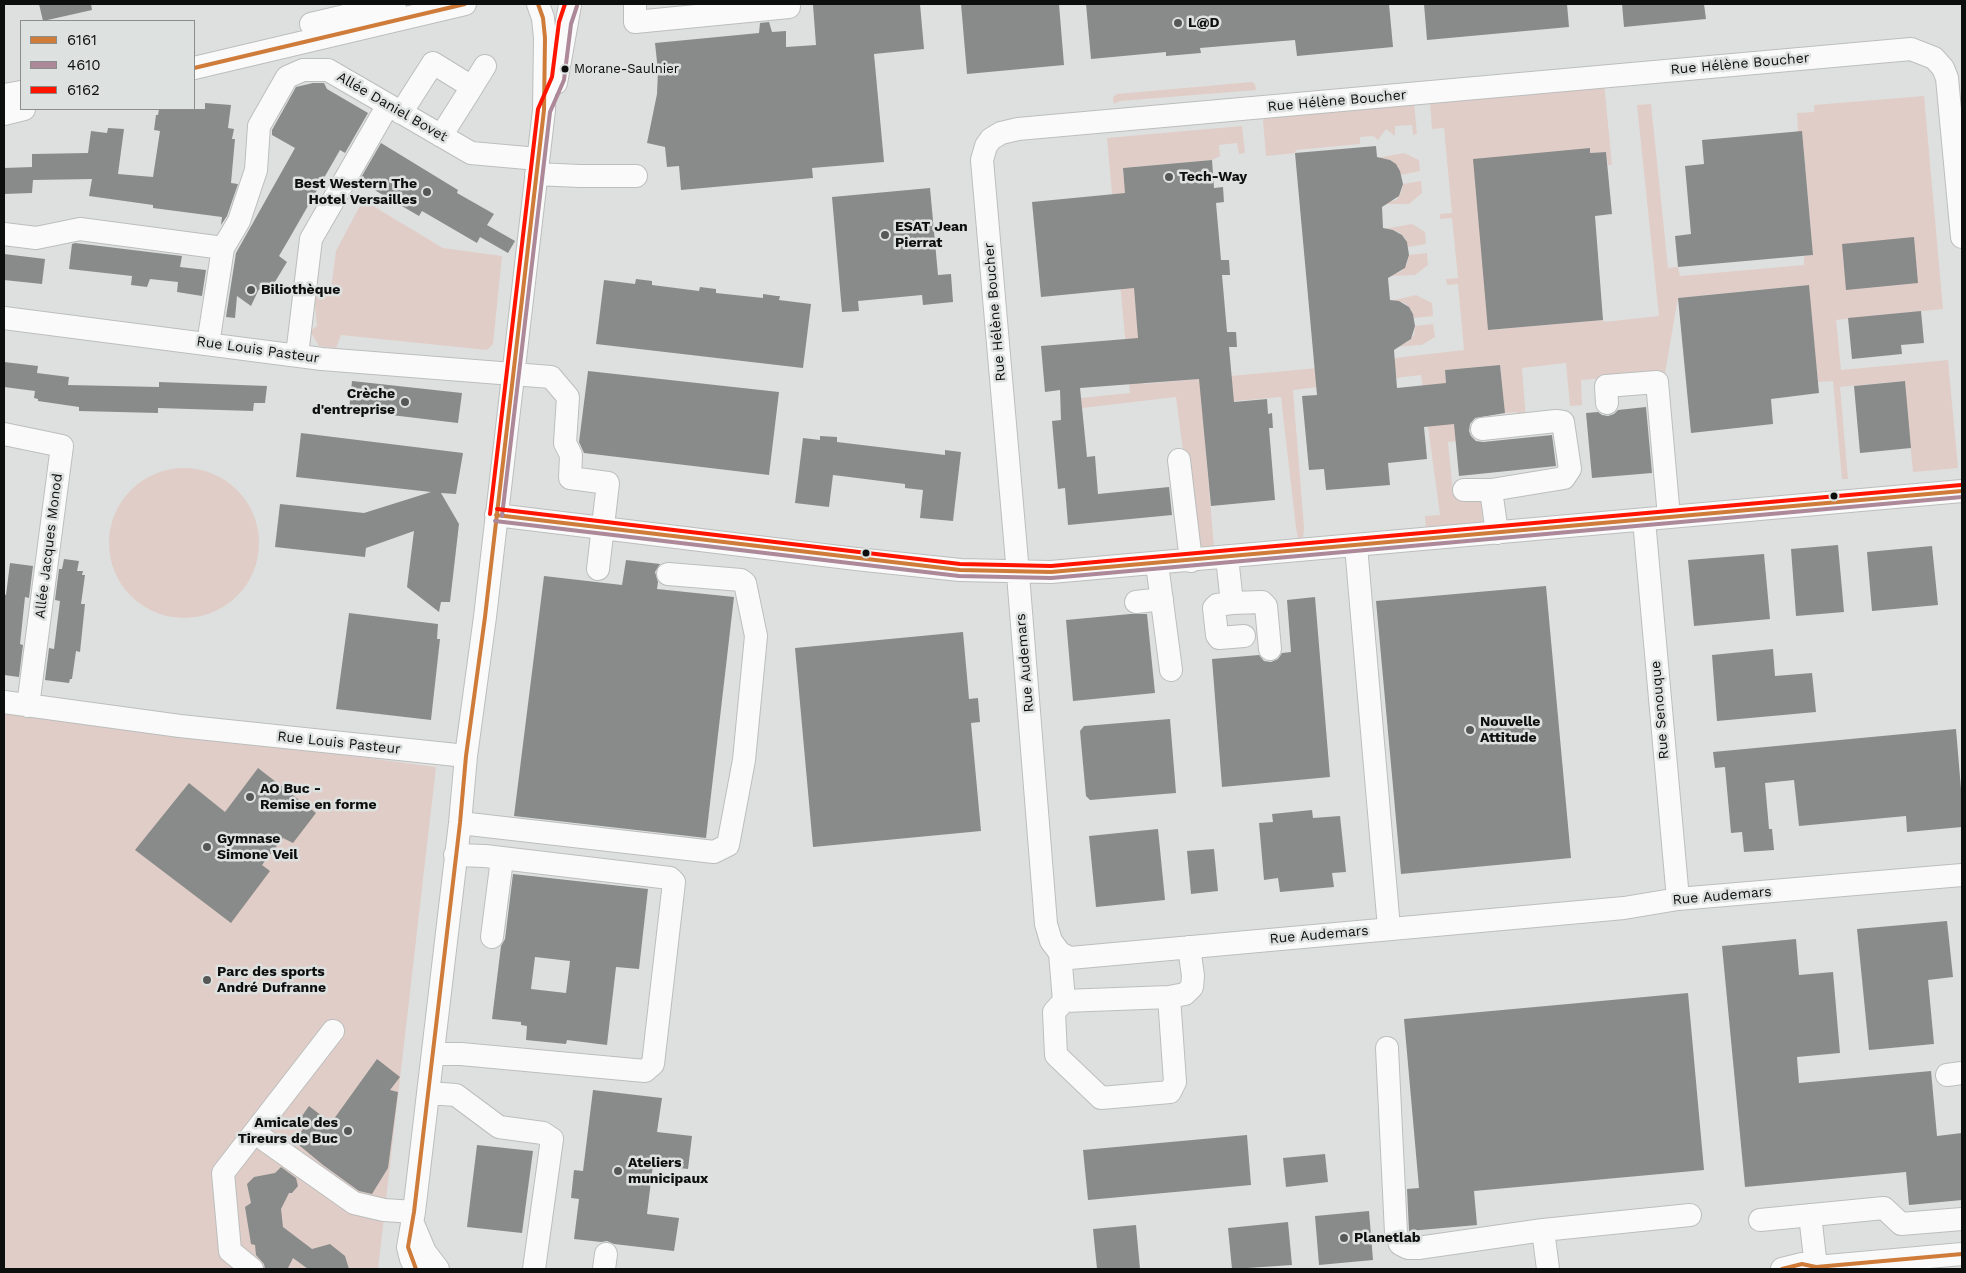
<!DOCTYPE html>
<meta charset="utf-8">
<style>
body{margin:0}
#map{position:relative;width:1966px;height:1273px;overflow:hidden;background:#dee0df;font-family:"Work Sans",sans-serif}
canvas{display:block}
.frame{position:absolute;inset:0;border:5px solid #0d0e0e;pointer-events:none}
.legend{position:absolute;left:20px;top:20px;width:175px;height:90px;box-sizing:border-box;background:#dde1e0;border:1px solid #8a8d8c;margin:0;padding:6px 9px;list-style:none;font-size:15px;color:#0d0e0e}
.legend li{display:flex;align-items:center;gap:10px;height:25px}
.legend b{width:25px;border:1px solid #8a8d8c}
</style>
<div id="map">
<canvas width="1966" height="1273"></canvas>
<div class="frame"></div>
<ul class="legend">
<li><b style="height:6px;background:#cf7c3b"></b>6161</li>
<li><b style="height:6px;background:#ac8899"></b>4610</li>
<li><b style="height:6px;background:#ff1400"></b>6162</li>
</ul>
</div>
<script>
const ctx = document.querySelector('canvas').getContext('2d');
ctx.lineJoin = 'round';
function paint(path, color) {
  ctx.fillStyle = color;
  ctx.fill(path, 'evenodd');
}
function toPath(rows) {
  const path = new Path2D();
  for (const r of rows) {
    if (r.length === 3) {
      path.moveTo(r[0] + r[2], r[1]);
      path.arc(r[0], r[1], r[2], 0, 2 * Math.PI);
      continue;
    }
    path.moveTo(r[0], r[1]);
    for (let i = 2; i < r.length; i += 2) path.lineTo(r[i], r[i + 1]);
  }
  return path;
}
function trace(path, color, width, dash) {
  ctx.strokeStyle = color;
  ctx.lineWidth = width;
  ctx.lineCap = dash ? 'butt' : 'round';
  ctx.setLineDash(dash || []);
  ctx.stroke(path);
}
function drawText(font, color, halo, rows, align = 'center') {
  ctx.font = font + ' "Work Sans",sans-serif';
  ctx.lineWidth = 5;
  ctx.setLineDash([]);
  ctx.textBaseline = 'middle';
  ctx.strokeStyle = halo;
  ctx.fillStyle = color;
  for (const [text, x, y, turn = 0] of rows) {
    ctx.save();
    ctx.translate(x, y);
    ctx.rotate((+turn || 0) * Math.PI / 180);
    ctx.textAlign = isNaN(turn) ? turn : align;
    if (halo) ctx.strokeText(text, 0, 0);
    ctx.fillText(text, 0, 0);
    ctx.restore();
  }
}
paint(toPath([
 [1252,82,1255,84,1256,90,1120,101,1114,104,1113,100,1113,97,1117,94],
 [1604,83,1612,165,1608,165,1606,152,1590,153,1590,149,1488,330,1603,320,1604,322,1659,316,1637,105,1651,104,1668,268,1678,267,1680,276,1804,265,1804,256,1813,255,1802,132,1798,132,1797,113,1814,112,1814,105,1924,96,1943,309,1836,320,1841,370,1948,360,1958,468,1913,472,1904,381,1840,387,1848,479,1842,479,1833,381,1818,382,1808,285,1678,298,1665,373,1581,380,1582,405,1570,406,1566,363,1522,368,1526,420,1517,418,1517,412,1505,413,1500,365,1445,370,1450,424,1467,423,1469,440,1448,442,1453,494,1480,492,1483,525,1426,530,1425,516,1440,515,1421,375,1293,390,1304,528,1303,538,1298,538,1296,528,1281,397,1202,404,1214,548,1196,550,1176,397,1082,408,1081,398,1130,393,1107,138,1242,126,1245,153,1239,154,1237,143,1219,145,1220,156,1212,160,1123,168,1143,384,1395,361,1395,358,1464,350,1458,284,1447,285,1446,279,1458,278,1452,218,1440,219,1440,214,1452,213,1444,128,1432,129,1430,101],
 [1414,103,1417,134,1413,135,1412,125,1395,126,1395,136,1386,129,1378,140,1373,136,1360,137,1360,144,1296,150,1295,153,1266,156,1263,121,1266,116],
 [1404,153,1419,160,1420,171,1401,175,1398,167,1393,162,1386,159,1377,158],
 [1421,181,1422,193,1409,204,1381,204,1396,200,1401,193,1403,184],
 [363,200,443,248,502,256,493,344,487,350,341,335,336,348,319,346,310,331,317,326,314,294,330,296,336,251],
 [1412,224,1425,232,1426,244,1408,247,1405,238,1400,233,1393,230,1384,229],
 [1427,253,1428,265,1415,275,1388,276,1402,271,1407,264,1409,255],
 [1416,295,1432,303,1433,316,1414,318,1411,310,1406,304,1399,301,1390,301],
 [1433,324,1435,337,1422,345,1394,347,1408,342,1414,335,1415,326],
 [184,543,75],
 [4,710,436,767,378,1269,4,1269]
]), '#e0cdc7');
paint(toPath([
 [39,4,91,4,92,10,43,21],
 [827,4,920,4,924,49,874,54,884,162,812,168,813,178,681,190,679,166,667,167,665,147,647,143,657,94,658,71,655,43,759,33,760,23,769,22,772,32,786,31,786,47,816,45,813,5],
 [961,4,1059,4,1064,65,967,74],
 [1086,4,1389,4,1393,47,1297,56,1295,40,1200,48,1201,53,1166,56,1166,52,1091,59],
 [1424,4,1567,4,1569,27,1427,40],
 [1622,4,1704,4,1706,19,1624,27],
 [313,83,324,83,327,89,368,113,345,153,340,150,289,239,279,256,287,262,267,295,259,289,251,306,237,296,235,318,226,317,236,253,295,148,272,135,272,130,296,87],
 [205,103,231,105,228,128,234,129,232,139,235,139,231,183,238,184,227,216,221,225,222,217,153,208,153,205,89,196,92,179,33,180,32,193,4,194,4,168,32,167,32,154,88,153,91,131,107,133,108,128,124,129,118,174,153,177,160,131,154,130,156,115,158,115,159,109,205,109],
 [1802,131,1813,255,1678,267,1675,236,1691,234,1685,166,1704,164,1702,140],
 [381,143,458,190,457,193,494,214,487,225,515,241,508,253,480,237,477,243,422,211,419,216,359,181],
 [1376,146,1377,157,1390,160,1396,164,1400,171,1403,184,1399,196,1382,207,1383,228,1393,230,1402,235,1407,242,1409,255,1405,268,1388,278,1390,300,1399,301,1409,307,1413,314,1415,326,1411,339,1394,350,1397,388,1446,383,1445,370,1500,365,1505,413,1475,418,1470,424,1469,431,1471,436,1476,441,1483,442,1552,435,1556,466,1459,476,1454,424,1424,427,1427,459,1388,463,1390,485,1326,490,1324,469,1309,470,1302,396,1317,395,1295,153],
 [1590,148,1590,153,1606,152,1612,214,1595,216,1603,320,1488,330,1473,159],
 [1212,160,1214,188,1223,187,1224,202,1216,203,1221,260,1229,260,1230,275,1222,275,1227,332,1236,332,1237,347,1229,347,1234,402,1267,399,1268,414,1272,413,1273,428,1269,428,1275,500,1211,506,1199,379,1080,388,1087,457,1095,456,1098,494,1169,487,1172,515,1068,525,1065,488,1058,489,1052,421,1061,420,1060,390,1045,392,1041,346,1138,338,1134,288,1041,297,1032,202,1125,193,1123,168],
 [930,188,938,275,951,274,953,302,923,305,922,295,858,301,859,311,842,312,832,197],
 [1914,237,1918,283,1846,290,1842,244],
 [75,243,182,256,180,267,206,270,202,296,177,292,178,282,150,279,147,287,131,285,132,276,69,269,72,244],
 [4,254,45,259,42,284,4,280],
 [636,279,652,281,652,285,699,291,700,287,716,289,716,293,763,298,763,294,777,296,780,296,779,300,811,304,803,368,596,344,604,280,635,284],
 [1809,285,1819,393,1771,399,1773,424,1691,433,1678,298],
 [1921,311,1924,343,1901,345,1902,354,1852,359,1848,318],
 [4,362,38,366,37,373,69,377,68,385,159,387,159,382,267,386,265,403,254,403,253,411,158,408,158,413,79,411,79,407,38,401,38,399,34,398,35,391,4,387],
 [588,371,779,392,769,475,584,453,579,442],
 [352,381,462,393,458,423,349,410],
 [1905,381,1911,448,1860,453,1854,386],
 [1646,407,1652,473,1592,478,1586,413,1598,412,1602,415,1608,416,1614,414,1618,410],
 [301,433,463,453,456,494,441,493,459,524,450,602,441,602,439,612,407,587,414,531,366,548,365,557,275,547,280,504,364,513,431,492,296,477],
 [820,436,837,437,837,442,945,455,945,450,961,452,953,521,920,518,923,490,905,488,905,484,833,475,829,507,795,503,803,438,820,440],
 [1838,545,1844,612,1796,616,1791,549],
 [1932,546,1938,605,1872,611,1867,552],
 [1764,554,1770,619,1694,626,1688,560],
 [64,559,79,561,77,571,83,571,82,575,85,575,81,604,85,604,80,652,76,651,72,679,70,679,69,683,45,680,49,648,54,649,60,601,55,600,59,569,62,569],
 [626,560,660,564,655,572,658,582,657,589,734,597,706,838,514,816,544,576,622,585],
 [10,563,33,566,29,598,25,597,20,644,23,645,19,677,4,675,4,594,6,595],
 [1546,586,1571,858,1401,874,1376,601],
 [1315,597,1330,777,1222,787,1212,659,1259,655,1264,661,1271,662,1278,659,1282,653,1291,652,1287,600],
 [349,613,438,624,437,639,440,639,431,720,336,709],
 [1130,614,1147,614,1155,693,1073,701,1066,620],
 [963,632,969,699,978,698,980,722,971,723,981,831,813,847,795,648],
 [1773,649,1775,676,1812,673,1816,712,1717,721,1712,655],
 [1170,719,1176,793,1090,800,1086,796,1082,753,1080,731,1084,726],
 [1956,729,1962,801,1962,827,1907,832,1906,816,1799,826,1794,780,1765,783,1769,829,1772,829,1774,850,1744,852,1742,832,1731,833,1725,767,1715,768,1713,752],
 [258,768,316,813,293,843,283,838,262,865,270,871,231,923,135,850,189,783,225,812],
 [1312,810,1313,818,1340,816,1346,872,1332,873,1334,887,1280,892,1278,878,1264,880,1259,823,1273,822,1272,814],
 [1158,829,1165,900,1096,907,1089,836],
 [1214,849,1218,891,1191,894,1187,851],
 [513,874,648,889,639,969,616,967,607,1045,567,1040,566,1044,526,1040,527,1026,521,1025,521,1022,492,1019,501,946,505,939],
 [535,957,570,961,566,993,531,989],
 [1947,921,1953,977,1928,980,1934,1044,1869,1050,1857,929],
 [1796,939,1799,975,1833,972,1840,1053,1797,1057,1799,1083,1931,1071,1937,1136,1962,1133,1962,1200,1909,1205,1906,1172,1745,1187,1722,946],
 [1688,993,1704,1170,1474,1191,1477,1225,1409,1231,1407,1189,1419,1188,1404,1019],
 [377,1059,400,1077,390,1090,398,1092,388,1168,372,1194,359,1191,323,1165,294,1141,303,1129,297,1123,309,1106,331,1123],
 [593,1090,662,1098,657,1132,692,1136,688,1169,653,1165,647,1214,679,1218,674,1251,614,1244,607,1241,601,1242,574,1239,579,1199,571,1198,574,1170,583,1171],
 [1247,1135,1251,1185,1088,1200,1083,1150],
 [477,1145,533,1151,522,1233,467,1227],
 [1325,1154,1328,1182,1286,1187,1283,1158],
 [281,1167,296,1178,298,1186,292,1193,289,1193,281,1209,283,1227,312,1249,330,1244,345,1256,349,1269,308,1269,293,1258,288,1268,265,1269,264,1264,256,1255,255,1245,251,1244,245,1207,251,1203,247,1184,254,1177,275,1173],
 [1369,1211,1373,1260,1319,1265,1315,1216],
 [1288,1222,1292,1265,1232,1269,1228,1228],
 [1136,1225,1140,1269,1097,1269,1093,1229]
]), '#898b8a');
const minor = toPath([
 [635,4,635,22,789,7],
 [311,24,395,4],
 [194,68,465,4],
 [556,83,570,5],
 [472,87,485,66],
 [4,95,21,92],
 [401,113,433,63,472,87,441,136],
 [4,114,24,109],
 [536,174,580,176,636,176],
 [4,234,36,238,80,229,223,248],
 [1962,237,1947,78,1943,68,1934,58,1911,49,1018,129,1001,133,991,139,986,146,982,160,1017,562,1046,924,1051,941,1060,953,1070,958,1624,908,1678,899,1962,875],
 [4,318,322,359,551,377,568,397,565,443,571,455,570,478,608,483,598,569],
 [208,344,223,248,239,221,256,170,259,126,287,77,303,70,328,70,471,153,538,159],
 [297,355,311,239,388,105],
 [1607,403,1606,386,1657,382,1669,517],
 [4,434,62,446,28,706],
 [1179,460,1191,561],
 [1464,490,1491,490,1564,478,1570,469,1563,422,1556,421,1482,429],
 [1491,490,1497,533],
 [496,515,856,559,960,570,1051,572,1962,491],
 [1644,520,1678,899],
 [1356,546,1389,928],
 [1227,557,1232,603],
 [1157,564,1171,670],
 [1136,602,1162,599],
 [1244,636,1219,638,1217,635,1214,608,1217,605,1232,603,1262,602,1266,606,1270,649],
 [4,702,180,726,466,756],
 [460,823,714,852,728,845,744,760,756,636,745,583,741,580,668,574],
 [492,937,502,859],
 [1060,953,1064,1001,1054,1012,1056,1055,1101,1098,1170,1092,1175,1082,1169,997,1185,994,1192,987,1193,976,1189,947],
 [1064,1001,1169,997],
 [1387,1048,1396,1233,1400,1244,1408,1248,1418,1248,1543,1230,1690,1215],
 [433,1054,461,1054,645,1071,653,1064,674,882,670,878,485,856,455,855],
 [1947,1075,1962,1073],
 [428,1093,456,1095,499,1127,543,1133,552,1139,534,1269],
 [255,1133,354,1203,384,1210,414,1212],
 [1810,1215,1816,1267],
 [1760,1220,1884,1208,1901,1224,1962,1219],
 [414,1226,425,1252,438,1269],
 [1543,1230,1548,1269],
 [252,1269,230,1251,223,1173,333,1031],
 [416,1269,411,1259,408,1247,414,1212,460,823,466,756,485,617,544,110,545,38,543,18,538,4],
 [604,1269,606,1254],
 [1782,1269,1802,1264,1816,1267,1962,1254]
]);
trace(minor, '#bcbebd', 24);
trace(minor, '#fafafa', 22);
trace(toPath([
 [194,68,465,4],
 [496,515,960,570,1051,572,1962,491],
 [416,1269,408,1247,414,1212,460,823,466,756,485,617,544,110,545,38,543,18,538,4],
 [1782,1269,1802,1264,1816,1267,1962,1254]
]), '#cf7c3b', 4);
trace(toPath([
 [502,516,550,112,564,80,571,24,577,6],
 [495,521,959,576,1051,578,1962,497]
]), '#ac8899', 4);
trace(toPath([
 [497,509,960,564,1051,566,1961,485],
 [490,514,538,109,552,77,559,22,565,4]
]), '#ff1400', 4);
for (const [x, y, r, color] of [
 [1178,23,5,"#565857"],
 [565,69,4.5,"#0d0e0e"],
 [1169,177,5,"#565857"],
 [427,192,5,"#565857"],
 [885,235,5,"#565857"],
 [251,290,5,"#565857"],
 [405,402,5,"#565857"],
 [1834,496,4.5,"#0d0e0e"],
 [866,553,4.5,"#0d0e0e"],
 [1470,730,5,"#565857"],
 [250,797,5,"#565857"],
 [207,847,5,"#565857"],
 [207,980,5,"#565857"],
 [348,1131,5,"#565857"],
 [618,1171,5,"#565857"],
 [1344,1238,5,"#565857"]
]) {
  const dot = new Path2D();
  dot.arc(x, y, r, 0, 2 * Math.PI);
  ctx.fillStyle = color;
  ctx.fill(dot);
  trace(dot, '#dde1e0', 2);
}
drawText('13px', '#0d0e0e', '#dde1e0', [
 ["Morane-Saulnier",574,69]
], 'left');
drawText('bold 14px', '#0d0e0e', '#dde1e0', [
 ["L@D",1188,23],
 ["Tech-Way",1179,177],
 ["Best Western The",417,184,"right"],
 ["Hotel Versailles",417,200,"right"],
 ["ESAT Jean",895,227],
 ["Pierrat",895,243],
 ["Biliothèque",261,290],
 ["Crèche",395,394,"right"],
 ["d'entreprise",395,410,"right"],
 ["Nouvelle",1480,722],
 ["Attitude",1480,738],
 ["AO Buc -",260,789],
 ["Remise en forme",260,805],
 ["Gymnase",217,839],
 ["Simone Veil",217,855],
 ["Parc des sports",217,972],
 ["André Dufranne",217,988],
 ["Amicale des",338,1123,"right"],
 ["Tireurs de Buc",338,1139,"right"],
 ["Ateliers",628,1163],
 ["municipaux",628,1179],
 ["Planetlab",1354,1238]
], 'left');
drawText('14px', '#0d0e0e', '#dde1e0', [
 ["Rue Hélène Boucher",1740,64,-5],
 ["Rue Hélène Boucher",1337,101,-5],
 ["Allée Daniel Bovet",392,107,30],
 ["Rue Hélène Boucher",995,312,-95],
 ["Rue Louis Pasteur",258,350,8],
 ["Allée Jacques Monod",49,546,-83],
 ["Rue Audemars",1025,663,-95],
 ["Rue Senouque",1660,710,-95],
 ["Rue Louis Pasteur",339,743,6],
 ["Rue Audemars",1722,896,-5],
 ["Rue Audemars",1319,935,-5]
]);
</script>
